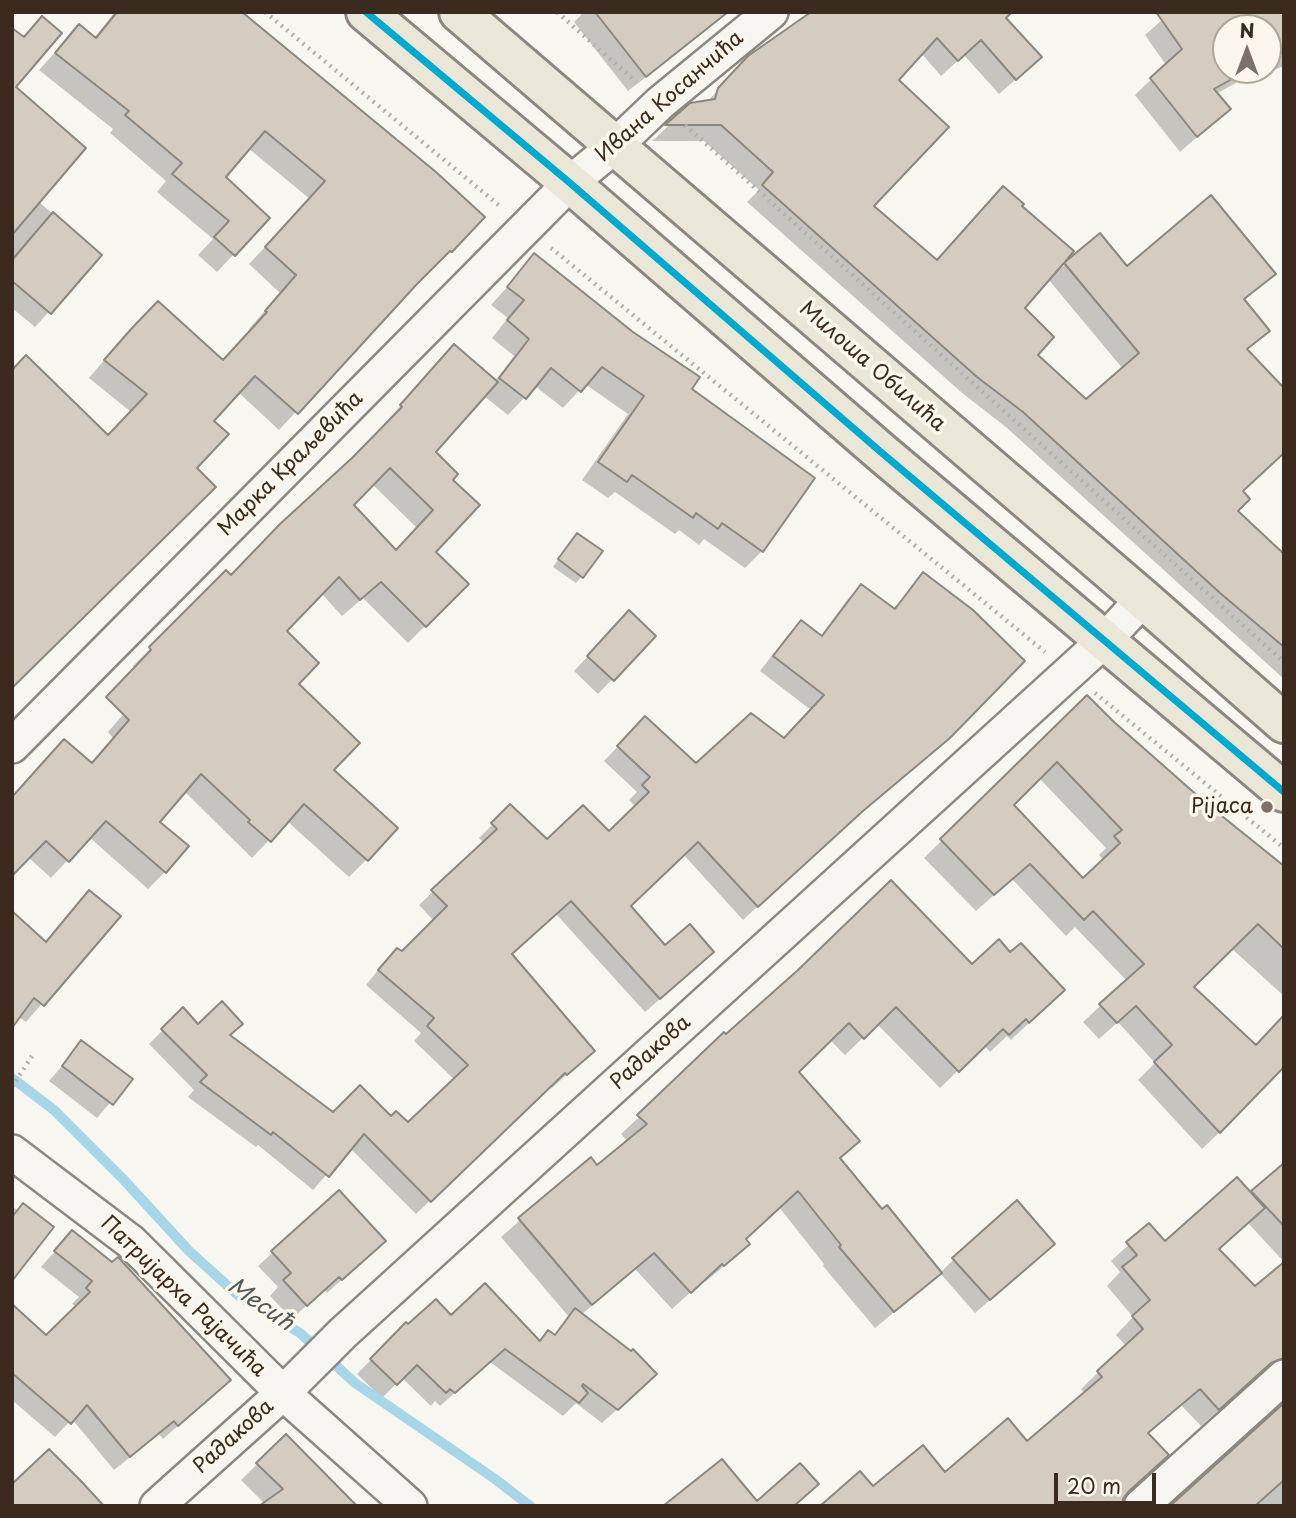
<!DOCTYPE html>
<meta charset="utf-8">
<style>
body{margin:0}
#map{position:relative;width:1296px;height:1518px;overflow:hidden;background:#f8f6f0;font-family:"Playpen Sans",sans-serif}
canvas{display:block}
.frame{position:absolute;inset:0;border:14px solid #3b2a1e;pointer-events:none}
.north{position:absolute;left:1212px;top:14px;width:70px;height:70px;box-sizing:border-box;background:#fbf7ec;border:2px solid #aea59a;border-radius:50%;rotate:0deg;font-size:19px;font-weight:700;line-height:28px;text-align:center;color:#3b2a1e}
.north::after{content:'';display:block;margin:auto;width:24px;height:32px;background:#7d7168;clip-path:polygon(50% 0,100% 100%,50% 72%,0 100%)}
.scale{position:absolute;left:1054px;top:1473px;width:102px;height:32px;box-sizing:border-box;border:4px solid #3b2a1e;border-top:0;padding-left:9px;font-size:21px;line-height:24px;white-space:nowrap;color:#3b2a1e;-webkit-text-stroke:5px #fbf7ec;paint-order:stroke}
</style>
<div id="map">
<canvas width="1296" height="1518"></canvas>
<div class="frame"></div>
<div class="north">N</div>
<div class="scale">20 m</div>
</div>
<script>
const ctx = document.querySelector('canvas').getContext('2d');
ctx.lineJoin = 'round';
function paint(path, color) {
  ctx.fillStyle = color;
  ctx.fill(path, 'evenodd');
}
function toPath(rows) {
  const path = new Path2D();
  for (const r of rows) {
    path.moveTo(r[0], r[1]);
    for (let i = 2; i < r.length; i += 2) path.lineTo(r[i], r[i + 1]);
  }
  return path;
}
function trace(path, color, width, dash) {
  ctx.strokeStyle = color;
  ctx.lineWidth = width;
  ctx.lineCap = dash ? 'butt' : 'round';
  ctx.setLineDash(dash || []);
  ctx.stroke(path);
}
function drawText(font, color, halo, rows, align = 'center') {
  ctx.font = font + ' "Playpen Sans",sans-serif';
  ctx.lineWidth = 7;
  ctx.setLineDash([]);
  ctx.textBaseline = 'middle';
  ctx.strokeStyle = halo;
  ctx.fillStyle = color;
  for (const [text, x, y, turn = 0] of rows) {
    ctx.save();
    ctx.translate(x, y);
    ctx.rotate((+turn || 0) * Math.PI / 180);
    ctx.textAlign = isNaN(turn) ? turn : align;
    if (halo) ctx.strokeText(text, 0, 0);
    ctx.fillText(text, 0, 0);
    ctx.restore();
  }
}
paint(toPath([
 [115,12,239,12,451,251,414,284,279,430,238,392,108,437,131,412,89,378,115,347,158,303,223,361,251,330,249,329,280,293,249,264,310,199,248,148,223,177,268,218,217,272,198,255,213,239,157,192,166,181,110,133,113,129,39,70,79,26,94,38],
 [584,12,729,12,628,91,574,22],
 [1000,12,1023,73,999,94,964,55,941,76,921,53,896,80,871,206,936,262,1019,206,1060,269,1099,235,1127,268,1274,273,1244,301,1268,330,1246,351,1241,492,1236,511,1284,556,1284,679,1007,428,961,392,747,202,759,190,704,141,652,141,691,105,707,102,735,71],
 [1048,279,1123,369,1086,401,1036,355,1023,308],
 [1171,12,1284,12,1284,66,1271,71,1268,65,1268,28,1226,28,1226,70,1259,70,1216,94,1229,109,1180,152,1135,95,1166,65,1145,35],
 [42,18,14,87,38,201,100,255,35,327,12,308,12,40,22,38],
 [535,256,690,389,762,551,745,568,704,539,699,545,679,530,675,534,615,492,608,498,582,480,628,414,585,384,563,408,535,386,508,415,484,396,434,453,450,480,434,552,467,584,408,643,363,598,342,616,321,593,285,631,296,684,331,770,396,828,366,860,349,877,287,821,252,858,184,791,157,822,165,872,148,889,89,837,51,878,28,857,12,873,12,797,64,741,91,764,113,738,108,732,126,711,135,668,133,666,226,573,231,577,349,463,386,425,384,424,454,347,494,382,514,356,492,338,508,318,491,305],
 [372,484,417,528,395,552,352,505],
 [571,541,582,576,576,583,553,567],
 [923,575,846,825,743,920,683,854,629,906,665,948,698,966,645,1012,556,914,510,955,593,1051,552,1088,550,1086,416,1214,350,1148,313,1190,258,1145,256,1147,188,1097,194,1090,149,1044,183,1010,198,1026,228,1036,333,1114,391,1119,408,1125,455,1080,414,1041,421,1033,366,985,383,964,402,954,434,921,419,905,484,843,479,838,510,807,547,841,609,834,636,807,629,800,637,792,604,761,645,718,696,765,784,740,811,710,760,671,787,636,801,622,820,637,847,600,861,586,893,609],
 [615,627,654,636,598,694,574,671],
 [1087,698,1113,723,1206,805,1284,868,1284,996,1231,948,1192,987,1224,1128,1202,1149,1138,1080,1155,1063,1118,1022,1099,1039,1083,1022,1127,981,1075,927,1066,936,1012,879,976,911,924,858],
 [1039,778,1106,848,1099,855,1104,861,1083,881,1012,805],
 [90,893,118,916,26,1022,18,1016,45,943],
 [972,966,1045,1008,1011,1040,1007,1036,990,1052,984,1045,940,1088,877,1024,845,1055,830,1040,797,1072,858,1141,839,1159,881,1212,939,1273,921,1290,875,1328,823,1266,824,1264,779,1207,744,1240,747,1243,730,1261,705,1282,704,1280,672,1309,635,1269,581,1315,641,1388,602,1423,576,1403,563,1416,490,1362,440,1406,435,1401,431,1406,402,1378,382,1398,357,1374,406,1324,451,1317,538,1342,549,1332,553,1336,569,1317,501,1237,590,1159,597,1168,628,1142,621,1134,726,1036],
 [82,1043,130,1079,97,1118,49,1081],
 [1274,1173,1284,1184,1284,1262,1248,1223,1217,1250,1255,1289,1284,1264,1284,1386,1273,1376,1261,1375,1252,1380,1201,1426,1181,1405,1147,1435,1166,1455,1125,1494,1117,1506,1094,1506,1085,1496,1075,1504,1076,1506,824,1506,859,1474,873,1488,923,1448,945,1474,1008,1421,1026,1443,1085,1394,1081,1389,1126,1346,1116,1335,1133,1317,1107,1286,1120,1272,1111,1261,1149,1226,1165,1243,1237,1179,1251,1195],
 [339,1192,369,1255,327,1293,324,1289,292,1319,270,1296,278,1287,258,1266],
 [12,1206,18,1211,12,1278],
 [72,1232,214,1394,163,1439,159,1434,114,1470,72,1419,55,1437,12,1400,12,1307,46,1337,77,1307,72,1304,79,1297,41,1267],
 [1039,1257,975,1313,940,1273,954,1259],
 [1284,1405,1284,1506,1173,1506],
 [286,1436,353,1506,265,1504,241,1480]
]), '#0003');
trace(toPath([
 [12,1078,54,1110,124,1180,189,1251,239,1296,300,1333,355,1383,495,1479,530,1506]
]), '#a6d6e8', 10);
const building = toPath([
 [117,12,242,12,436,172,485,217,452,252,450,251,417,284,298,414,255,376,214,421,229,434,197,468,216,487,12,688,12,370,26,355,108,435,147,394,104,360,132,328,158,301,223,360,267,312,265,311,296,275,265,247,325,181,265,131,226,177,270,218,235,256,214,237,229,221,172,174,182,163,125,115,129,111,55,53,79,24,96,38,117,12],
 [595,12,728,12,646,77,595,12],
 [811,12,1012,12,1006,18,1042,57,1016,80,981,40,958,61,937,38,899,80,949,127,874,206,937,260,1003,186,1024,204,1022,206,1074,251,1065,262,1100,233,1127,266,1211,195,1276,274,1244,299,1270,331,1247,349,1284,388,1284,453,1243,491,1250,499,1238,511,1284,554,1284,647,1220,593,1023,412,977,377,762,185,773,172,721,125,665,125,690,103,715,99,718,88,748,56,811,12],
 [1064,263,1139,353,1086,399,1038,355,1054,337,1025,308,1064,263],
 [1156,12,1284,12,1284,51,1268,59,1268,28,1226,28,1226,70,1248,70,1214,89,1231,109,1197,137,1150,78,1182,49,1156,12],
 [42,16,62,33,16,87,86,148,12,235,12,28,24,37,42,16],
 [53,212,102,255,51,314,12,281,12,260,53,212],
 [534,253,633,332,700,377,692,389,815,478,763,552,722,523,718,529,696,513,693,518,632,475,627,482,598,462,644,396,602,367,581,392,551,368,526,399,499,378,529,339,507,320,524,300,507,287,534,253],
 [454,344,498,382,436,452,458,474,453,480,480,505,436,552,469,584,426,627,381,582,360,600,339,577,287,631,319,663,299,684,360,743,334,770,398,828,368,861,304,804,271,842,248,822,250,820,201,774,160,822,189,846,166,873,106,821,69,862,46,841,12,876,12,797,64,739,92,763,129,720,106,697,151,650,149,647,226,570,231,575,280,524,352,458,402,407,400,405,454,344],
 [390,468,433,510,396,550,354,505,390,468],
 [577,533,603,551,583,578,558,559,577,533],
 [923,572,973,610,1025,661,950,738,863,811,758,907,698,842,631,906,665,945,690,924,714,952,660,999,571,901,512,954,595,1051,567,1075,565,1073,431,1202,364,1134,329,1177,273,1132,271,1135,200,1082,207,1075,161,1029,183,1007,198,1024,222,1001,243,1024,230,1035,333,1112,360,1085,391,1116,396,1111,408,1122,468,1065,427,1026,434,1018,378,970,397,948,402,951,447,906,431,890,497,829,491,823,510,804,547,839,583,805,609,831,649,792,642,785,650,777,617,746,645,716,696,763,751,713,784,738,824,695,773,656,801,620,822,636,861,584,895,609,923,572],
 [629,610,656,636,614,681,587,656,629,610],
 [1087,695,1114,722,1207,804,1284,866,1284,949,1258,924,1194,987,1256,1045,1284,1015,1284,1067,1220,1133,1154,1062,1172,1045,1136,1006,1117,1023,1099,1004,1144,964,1093,911,1084,920,1030,864,994,895,940,839,1087,695],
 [1057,762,1122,830,1114,836,1120,843,1083,878,1014,805,1057,762],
 [891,880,972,964,999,939,1010,952,1021,943,1065,990,1029,1023,1026,1019,1009,1035,1003,1029,959,1072,896,1007,864,1039,849,1023,799,1072,860,1141,840,1158,882,1209,887,1205,942,1273,894,1312,839,1247,841,1245,798,1191,746,1239,750,1244,724,1266,722,1264,691,1293,654,1253,592,1305,518,1218,591,1157,597,1165,647,1124,637,1115,724,1032,726,1034,798,970,891,880],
 [89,890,121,916,44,1006,34,998,12,1028,12,911,46,942,89,890],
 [81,1040,133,1079,113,1105,62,1066,81,1040],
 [1284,1163,1284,1226,1251,1191,1284,1163],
 [1237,1177,1265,1208,1219,1249,1255,1286,1284,1262,1284,1358,1271,1363,1219,1410,1200,1389,1148,1433,1169,1455,1128,1492,1123,1499,1122,1506,820,1506,860,1471,873,1486,923,1445,945,1472,1008,1418,1027,1441,1102,1377,1097,1371,1143,1329,1132,1316,1150,1300,1122,1267,1137,1255,1126,1242,1149,1223,1165,1241,1237,1177],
 [339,1190,386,1241,342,1280,339,1277,307,1306,283,1280,291,1273,271,1251,339,1190],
 [1017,1200,1055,1244,990,1300,952,1258,1017,1200],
 [23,1203,54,1227,12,1281,12,1217,23,1203],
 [72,1230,112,1262,118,1257,231,1380,178,1426,174,1421,130,1457,87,1405,71,1424,12,1373,12,1304,46,1335,90,1292,86,1288,92,1281,54,1251,72,1230],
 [485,1283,540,1341,548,1330,555,1335,575,1308,631,1351,633,1349,657,1374,618,1410,583,1384,582,1386,588,1393,579,1403,505,1349,455,1393,450,1389,446,1393,417,1365,397,1385,370,1359,406,1322,408,1324,436,1299,451,1315,485,1283],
 [1284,1403,1284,1480,1255,1506,1170,1506,1284,1403],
 [286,1434,357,1506,259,1506,283,1489,256,1463,286,1434],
 [49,1449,80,1480,104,1506,12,1506,12,1484,49,1449],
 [722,1459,757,1501,800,1463,819,1484,794,1506,663,1506,722,1459]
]);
paint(building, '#d4ccc1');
trace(building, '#8b8781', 2);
const minor = toPath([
 [12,746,570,183,616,145,660,103,771,12],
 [12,1152,131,1242,283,1393,410,1506],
 [157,1506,283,1393,343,1333,1105,640,1143,599],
 [1141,1506,1284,1377]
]);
const primary = toPath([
 [366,12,570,183,882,453,1284,792],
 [459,12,1143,599,1284,723]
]);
trace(minor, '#8b8781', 38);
trace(primary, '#8b8781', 44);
trace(toPath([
 [265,12,501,207],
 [557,12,636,82],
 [685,125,1284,662],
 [551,248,1045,652],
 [1095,693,1284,848],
 [12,1087,32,1056]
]), '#b3b0ac', 4.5, [2, 5]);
trace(minor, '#f6f5f1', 33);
trace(primary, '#ebe7d8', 38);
trace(toPath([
 [366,12,570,183,882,453,1284,792]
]), '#00a9ce', 7);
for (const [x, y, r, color] of [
 [1267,807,7,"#7d7168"]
]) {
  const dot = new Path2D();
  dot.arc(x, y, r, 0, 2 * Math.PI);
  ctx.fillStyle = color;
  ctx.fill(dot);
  trace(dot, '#fbf7ec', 2.5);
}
drawText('21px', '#3b2a1e', '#fbf7ec', [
 ["Ивана Косанчића",670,97,-41],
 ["Милоша Обилића",872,367,41],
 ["Марка Краљевића",291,464,-45],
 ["Радакова",651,1053,-42],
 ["Патријарха Рајачића",183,1297,44],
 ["Радакова",234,1437,-42]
]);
drawText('21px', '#3b2a1e', '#fbf7ec', [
 ["Pijaca",1253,807]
], 'right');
drawText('italic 23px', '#515959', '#fbf7ec', [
 ["Месић",260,1305,35]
]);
</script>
